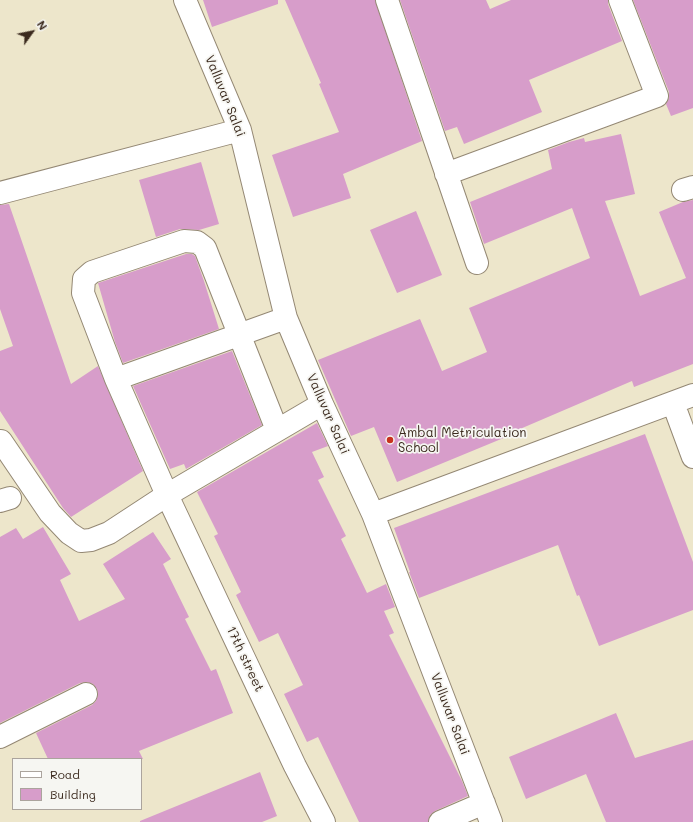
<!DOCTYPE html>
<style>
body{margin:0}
#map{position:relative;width:693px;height:822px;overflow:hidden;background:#ede6cb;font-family:Mali,sans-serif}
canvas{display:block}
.legend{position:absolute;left:12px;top:758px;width:130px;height:52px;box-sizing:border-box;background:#f6f6f2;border:1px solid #aba49d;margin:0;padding:5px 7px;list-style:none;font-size:12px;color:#3b2a1e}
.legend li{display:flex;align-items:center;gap:8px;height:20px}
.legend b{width:20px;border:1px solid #aba49d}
.north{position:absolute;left:12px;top:12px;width:40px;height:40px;-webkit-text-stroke:3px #f6f6f2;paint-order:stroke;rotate:57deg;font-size:11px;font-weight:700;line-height:16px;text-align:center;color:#3b2a1e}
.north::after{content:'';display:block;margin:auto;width:14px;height:18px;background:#3b2a1e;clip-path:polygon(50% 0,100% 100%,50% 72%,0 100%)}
</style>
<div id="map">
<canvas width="693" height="822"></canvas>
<ul class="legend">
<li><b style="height:5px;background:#fff"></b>Road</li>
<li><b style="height:11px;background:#d79dca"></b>Building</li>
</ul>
<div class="north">N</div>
</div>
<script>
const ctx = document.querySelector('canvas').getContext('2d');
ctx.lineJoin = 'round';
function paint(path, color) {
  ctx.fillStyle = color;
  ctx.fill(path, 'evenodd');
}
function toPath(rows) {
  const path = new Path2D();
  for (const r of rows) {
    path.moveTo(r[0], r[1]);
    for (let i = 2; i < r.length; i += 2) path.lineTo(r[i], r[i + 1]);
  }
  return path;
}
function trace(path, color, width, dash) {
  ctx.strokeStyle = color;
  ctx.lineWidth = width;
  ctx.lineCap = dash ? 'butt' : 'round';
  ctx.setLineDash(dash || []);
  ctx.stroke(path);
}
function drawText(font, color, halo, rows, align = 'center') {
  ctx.font = font + ' Mali,sans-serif';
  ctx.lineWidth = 3.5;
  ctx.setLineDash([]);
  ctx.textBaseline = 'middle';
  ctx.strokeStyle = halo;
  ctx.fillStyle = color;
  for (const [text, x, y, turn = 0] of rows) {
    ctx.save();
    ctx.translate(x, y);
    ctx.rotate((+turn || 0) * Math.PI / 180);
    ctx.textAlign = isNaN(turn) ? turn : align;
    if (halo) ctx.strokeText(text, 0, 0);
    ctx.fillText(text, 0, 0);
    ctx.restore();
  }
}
paint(toPath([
 [203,0,278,0,278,4,212,27],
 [285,0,375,0,422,141,343,174,351,198,293,217,272,155,339,132,319,84,321,83],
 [400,0,486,0,490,9,511,0,608,0,608,4,622,41,529,80,542,112,464,144,457,127,445,131],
 [633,0,693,0,693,108,671,116,666,104,669,98,669,92],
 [621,134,635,194,605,201,640,296,686,278,659,212,683,202,693,200,693,364,634,387,632,381,506,435,506,437,397,482,374,427,351,436,318,360,420,319,442,371,487,352,469,308,590,258,572,208,484,244,470,202,552,169,548,150,569,142,584,138,585,142],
 [201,162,219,224,199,230,180,229,156,237,139,180],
 [9,204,71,384,98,366,143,471,71,517,63,508,0,411,0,351,13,346,0,309,0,205],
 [416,211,442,275,397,293,370,230],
 [186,254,192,254,195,256,204,281,219,329,123,363,115,342,98,283],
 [232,351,262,425,186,469,184,464,170,469,133,386],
 [317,423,328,446,312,452,324,477,318,480,346,536,341,539,367,593,386,584,395,607,384,611,394,633,389,635,462,781,468,796,435,811,430,815,428,822,359,822,318,737,307,742,284,694,303,685,278,633,259,642,236,595,241,592,214,536,218,534,197,492],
 [645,434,693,562,693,610,599,646,579,595,577,596,558,545,419,598,409,572,410,572,394,528],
 [43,527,71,574,60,580,79,621,125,599,103,564,153,532,171,559,163,564,189,617,185,619,211,671,216,669,233,713,139,751,143,759,48,759,36,733,92,705,96,701,98,695,97,689,93,684,87,682,80,683,0,723,0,537,16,528,23,539],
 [616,713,635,758,693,740,693,822,606,822,586,774,526,799,509,757],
 [260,772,277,816,262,822,140,822,140,821]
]), '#d79dca');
const minor = toPath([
 [185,0,240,130,286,318,322,404,373,514,491,822],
 [387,0,477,263],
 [446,174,657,96,620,0],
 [683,190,693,187],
 [0,193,240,130],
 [116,379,286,318],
 [673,403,693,457],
 [277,430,205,248,197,242,184,241,92,272,84,279,83,293,116,379,167,495,295,766,324,822],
 [1,441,50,513,69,533,81,541,91,540,109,533,167,495,322,404],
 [0,501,10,498],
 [373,514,693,395],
 [0,737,86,694],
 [440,822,484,803]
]);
trace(minor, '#948874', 24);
trace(minor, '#fff', 22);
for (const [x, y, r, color] of [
 [390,440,4,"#c8321e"]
]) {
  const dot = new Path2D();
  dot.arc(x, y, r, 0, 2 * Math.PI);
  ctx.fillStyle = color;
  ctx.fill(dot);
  trace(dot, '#f6f6f2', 1.5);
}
drawText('13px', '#3b2a1e', '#f6f6f2', [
 ["Valluvar Salai",225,96,68],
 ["Valluvar Salai",328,414,66],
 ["17th street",245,659,65],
 ["Valluvar Salai",450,714,69]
]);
drawText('13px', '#3b2a1e', '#f6f6f2', [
 ["Ambal Metriculation",398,433],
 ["School",398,448]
], 'left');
</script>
